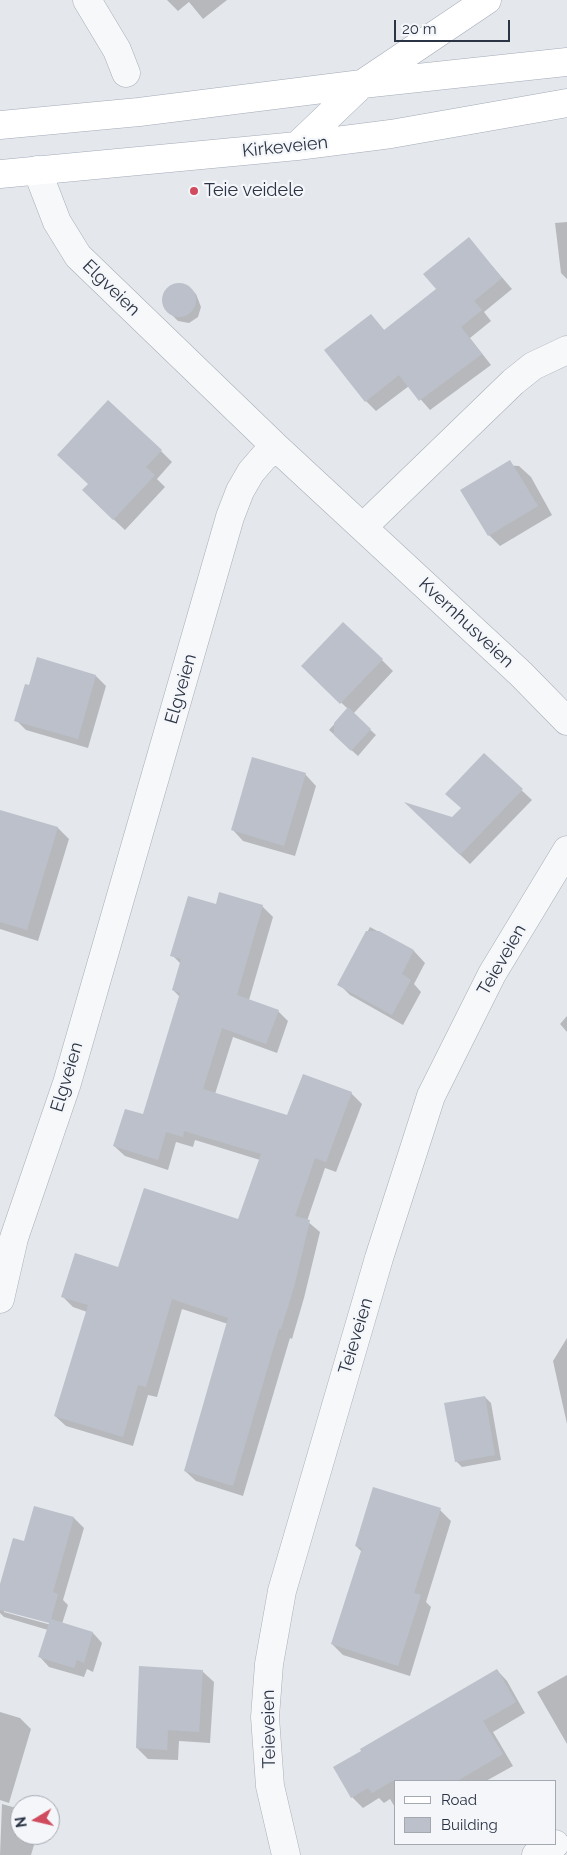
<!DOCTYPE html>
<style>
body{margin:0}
#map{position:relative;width:567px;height:1855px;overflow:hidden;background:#e4e7ec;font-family:Raleway,sans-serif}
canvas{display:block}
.legend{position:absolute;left:394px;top:1780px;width:162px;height:65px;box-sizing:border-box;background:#f4f6f9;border:1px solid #a4a8b1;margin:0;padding:6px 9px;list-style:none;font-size:15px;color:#2b3445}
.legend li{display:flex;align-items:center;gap:10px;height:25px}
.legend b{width:25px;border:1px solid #a4a8b1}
.north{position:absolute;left:10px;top:1795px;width:50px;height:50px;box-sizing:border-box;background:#f4f6f9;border:1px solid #a4a8b1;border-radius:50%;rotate:261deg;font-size:14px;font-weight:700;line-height:20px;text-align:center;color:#2b3445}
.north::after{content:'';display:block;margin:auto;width:18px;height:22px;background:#cf4b5d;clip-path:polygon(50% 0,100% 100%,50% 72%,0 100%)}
.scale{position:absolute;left:394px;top:20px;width:116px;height:22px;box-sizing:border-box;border:2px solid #2b3445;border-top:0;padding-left:6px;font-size:15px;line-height:18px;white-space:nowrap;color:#2b3445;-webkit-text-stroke:4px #f4f6f9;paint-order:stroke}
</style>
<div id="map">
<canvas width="567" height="1855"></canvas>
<ul class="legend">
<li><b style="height:6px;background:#fff"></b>Road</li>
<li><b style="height:14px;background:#bbc0ca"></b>Building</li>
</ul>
<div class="north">N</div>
<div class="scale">20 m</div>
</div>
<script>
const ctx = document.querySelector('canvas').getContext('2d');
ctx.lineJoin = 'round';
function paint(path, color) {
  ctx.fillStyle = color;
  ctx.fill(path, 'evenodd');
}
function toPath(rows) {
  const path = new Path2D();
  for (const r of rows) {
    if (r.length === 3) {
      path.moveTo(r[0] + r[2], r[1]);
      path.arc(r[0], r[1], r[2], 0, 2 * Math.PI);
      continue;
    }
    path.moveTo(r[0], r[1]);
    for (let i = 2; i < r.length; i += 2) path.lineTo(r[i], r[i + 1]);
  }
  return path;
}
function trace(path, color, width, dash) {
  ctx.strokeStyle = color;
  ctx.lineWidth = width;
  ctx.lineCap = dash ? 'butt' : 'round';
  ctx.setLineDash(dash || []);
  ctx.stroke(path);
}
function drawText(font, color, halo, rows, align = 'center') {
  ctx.font = font + ' Raleway,sans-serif';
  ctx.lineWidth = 4.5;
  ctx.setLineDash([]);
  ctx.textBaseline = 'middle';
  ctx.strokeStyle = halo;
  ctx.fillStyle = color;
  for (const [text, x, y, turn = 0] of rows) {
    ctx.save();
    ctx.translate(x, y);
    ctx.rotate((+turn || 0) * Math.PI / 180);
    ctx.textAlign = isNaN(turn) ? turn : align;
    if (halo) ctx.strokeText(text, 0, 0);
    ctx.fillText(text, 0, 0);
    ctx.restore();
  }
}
paint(toPath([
 [167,0,227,0,203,19,189,2,178,11],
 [567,222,567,279,561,273,555,223],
 [469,239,512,289,484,312,491,321,470,338,491,365,430,410,409,386,376,411,366,401,371,315,385,331,437,290],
 [178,285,190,288,196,294,201,307,198,317,189,323,178,321,164,307,163,297,168,288],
 [161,451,172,462,157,479,165,487,125,530,94,501,89,484],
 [504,465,519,466,531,477,552,515,500,546,489,535],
 [382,660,393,671,353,714,376,735,358,756,329,730,348,709,314,677],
 [96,676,106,686,88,748,26,730,16,720,30,687],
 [484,755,532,800,470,864,415,812,453,818,462,809],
 [305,774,316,786,295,856,243,841,232,829],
 [0,823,58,828,69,839,38,941,0,929],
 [217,906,262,906,273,917,249,1000,278,1011,288,1021,277,1053,233,1037,215,1094,288,1116,303,1076,351,1093,362,1104,336,1172,325,1168,307,1221,320,1232,304,1298,292,1339,290,1338,243,1496,196,1481,185,1471,228,1324,182,1309,157,1397,148,1395,133,1446,66,1426,55,1416,87,1312,73,1307,63,1297,119,1268,239,1220,260,1160,195,1140,193,1147,176,1142,168,1170,125,1156,114,1146,144,1116,180,997,173,990,181,964,172,955],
 [370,927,414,951,425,963,414,984,421,992,403,1025,350,995,339,984],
 [567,1016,567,1032,560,1024],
 [567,1338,567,1424,553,1361],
 [485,1397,491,1403,501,1460,462,1467,456,1461],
 [35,1507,74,1518,84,1528,63,1600,68,1605,62,1624,93,1633,102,1643,93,1672,87,1669,84,1677,49,1667,40,1657,48,1630,4,1617,0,1613,0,1588,25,1542],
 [4,1610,55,1624,55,1626,4,1612],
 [440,1510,451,1521,426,1602,431,1607,410,1676,343,1655,332,1644,362,1552,356,1546],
 [140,1667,202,1671,214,1682,210,1743,179,1741,178,1760,148,1759,137,1748],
 [497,1670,507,1681,525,1713,493,1732,513,1766,486,1781,396,1781,396,1809,390,1799,384,1803,379,1798,363,1808,352,1797],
 [567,1675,567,1744,537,1692],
 [0,1712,20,1718,31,1729,9,1803,0,1800],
 [2,1804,20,1809,20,1835,37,1835,31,1855,0,1855]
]), '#0003');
paint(toPath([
 [469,237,502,278,474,301,482,310,461,327,482,354,419,401,399,375,365,402,324,350,371,314,384,330,436,289,423,274],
 [179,300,17],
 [108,400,162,450,146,467,155,475,113,520,82,490,88,484,57,455],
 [510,460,538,506,488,536,460,490],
 [343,622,383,659,340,704,301,666],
 [37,657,96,675,78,739,14,721,25,684,29,685],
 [348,707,371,729,351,751,334,735,334,723],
 [484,753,523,789,460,855,404,802,452,817,461,808,445,794],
 [252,757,306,773,284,846,231,830],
 [0,810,58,827,27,930,0,922],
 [219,892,263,905,237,995,279,1010,266,1044,222,1028,203,1089,287,1115,303,1074,352,1092,326,1162,315,1158,295,1216,310,1220,294,1287,281,1329,279,1329,233,1486,184,1471,228,1318,172,1299,146,1387,138,1385,123,1437,54,1416,88,1305,61,1297,75,1253,118,1267,144,1188,238,1219,261,1154,184,1131,183,1137,166,1132,158,1160,113,1146,125,1109,143,1114,180,993,172,990,181,959,170,956,188,896,216,904],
 [366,931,379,931,414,950,402,974,411,980,392,1015,337,985],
 [485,1396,495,1455,455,1462,444,1403],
 [373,1487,441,1508,414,1593,421,1595,398,1666,331,1644,362,1548,355,1546],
 [34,1506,74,1517,53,1592,58,1594,51,1619,93,1632,84,1663,77,1660,74,1668,38,1657,49,1623,0,1610,0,1584,13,1538,24,1541],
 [139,1666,203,1670,199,1732,168,1730,167,1750,136,1748],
 [497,1669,516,1702,483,1721,503,1754,457,1781,392,1781,372,1793,368,1788,351,1798,333,1767,361,1751,360,1749]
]), '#bbc0ca');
const minor = toPath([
 [87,0,117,50,126,73],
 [277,448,521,674,567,721],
 [363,527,513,382,533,366,567,350],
 [0,1299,14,1238,67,1083,230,517,240,491,251,472,264,457,277,448,78,256,57,222,37,170],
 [286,1855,270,1786,265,1717,269,1664,282,1591,379,1258,431,1096,492,974,567,850],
 [536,1855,555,1844]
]);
const major = toPath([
 [0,125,139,112,362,84,567,62],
 [297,146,362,84,487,0],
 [0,174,297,146,391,134,567,103]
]);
trace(minor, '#a9aeb7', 29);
trace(major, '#a3abb8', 29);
trace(minor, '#f7f8fa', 28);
trace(major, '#fff', 28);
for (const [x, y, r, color] of [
 [194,191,5,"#cf4b5d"]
]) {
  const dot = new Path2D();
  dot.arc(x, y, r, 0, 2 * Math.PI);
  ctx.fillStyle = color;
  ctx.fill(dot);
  trace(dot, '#f4f6f9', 2);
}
drawText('18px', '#2b3445', '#f4f6f9', [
 ["Kirkeveien",285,147,-6],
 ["Elgveien",111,288,44],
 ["Kvernhusveien",466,623,43],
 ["Elgveien",181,689,-74],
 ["Teieveien",502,960,-60],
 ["Elgveien",67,1077,-73],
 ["Teieveien",356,1336,-73],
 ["Teieveien",269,1729,-91]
]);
drawText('18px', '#2b3445', '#f4f6f9', [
 ["Teie veidele",204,191]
], 'left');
</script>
